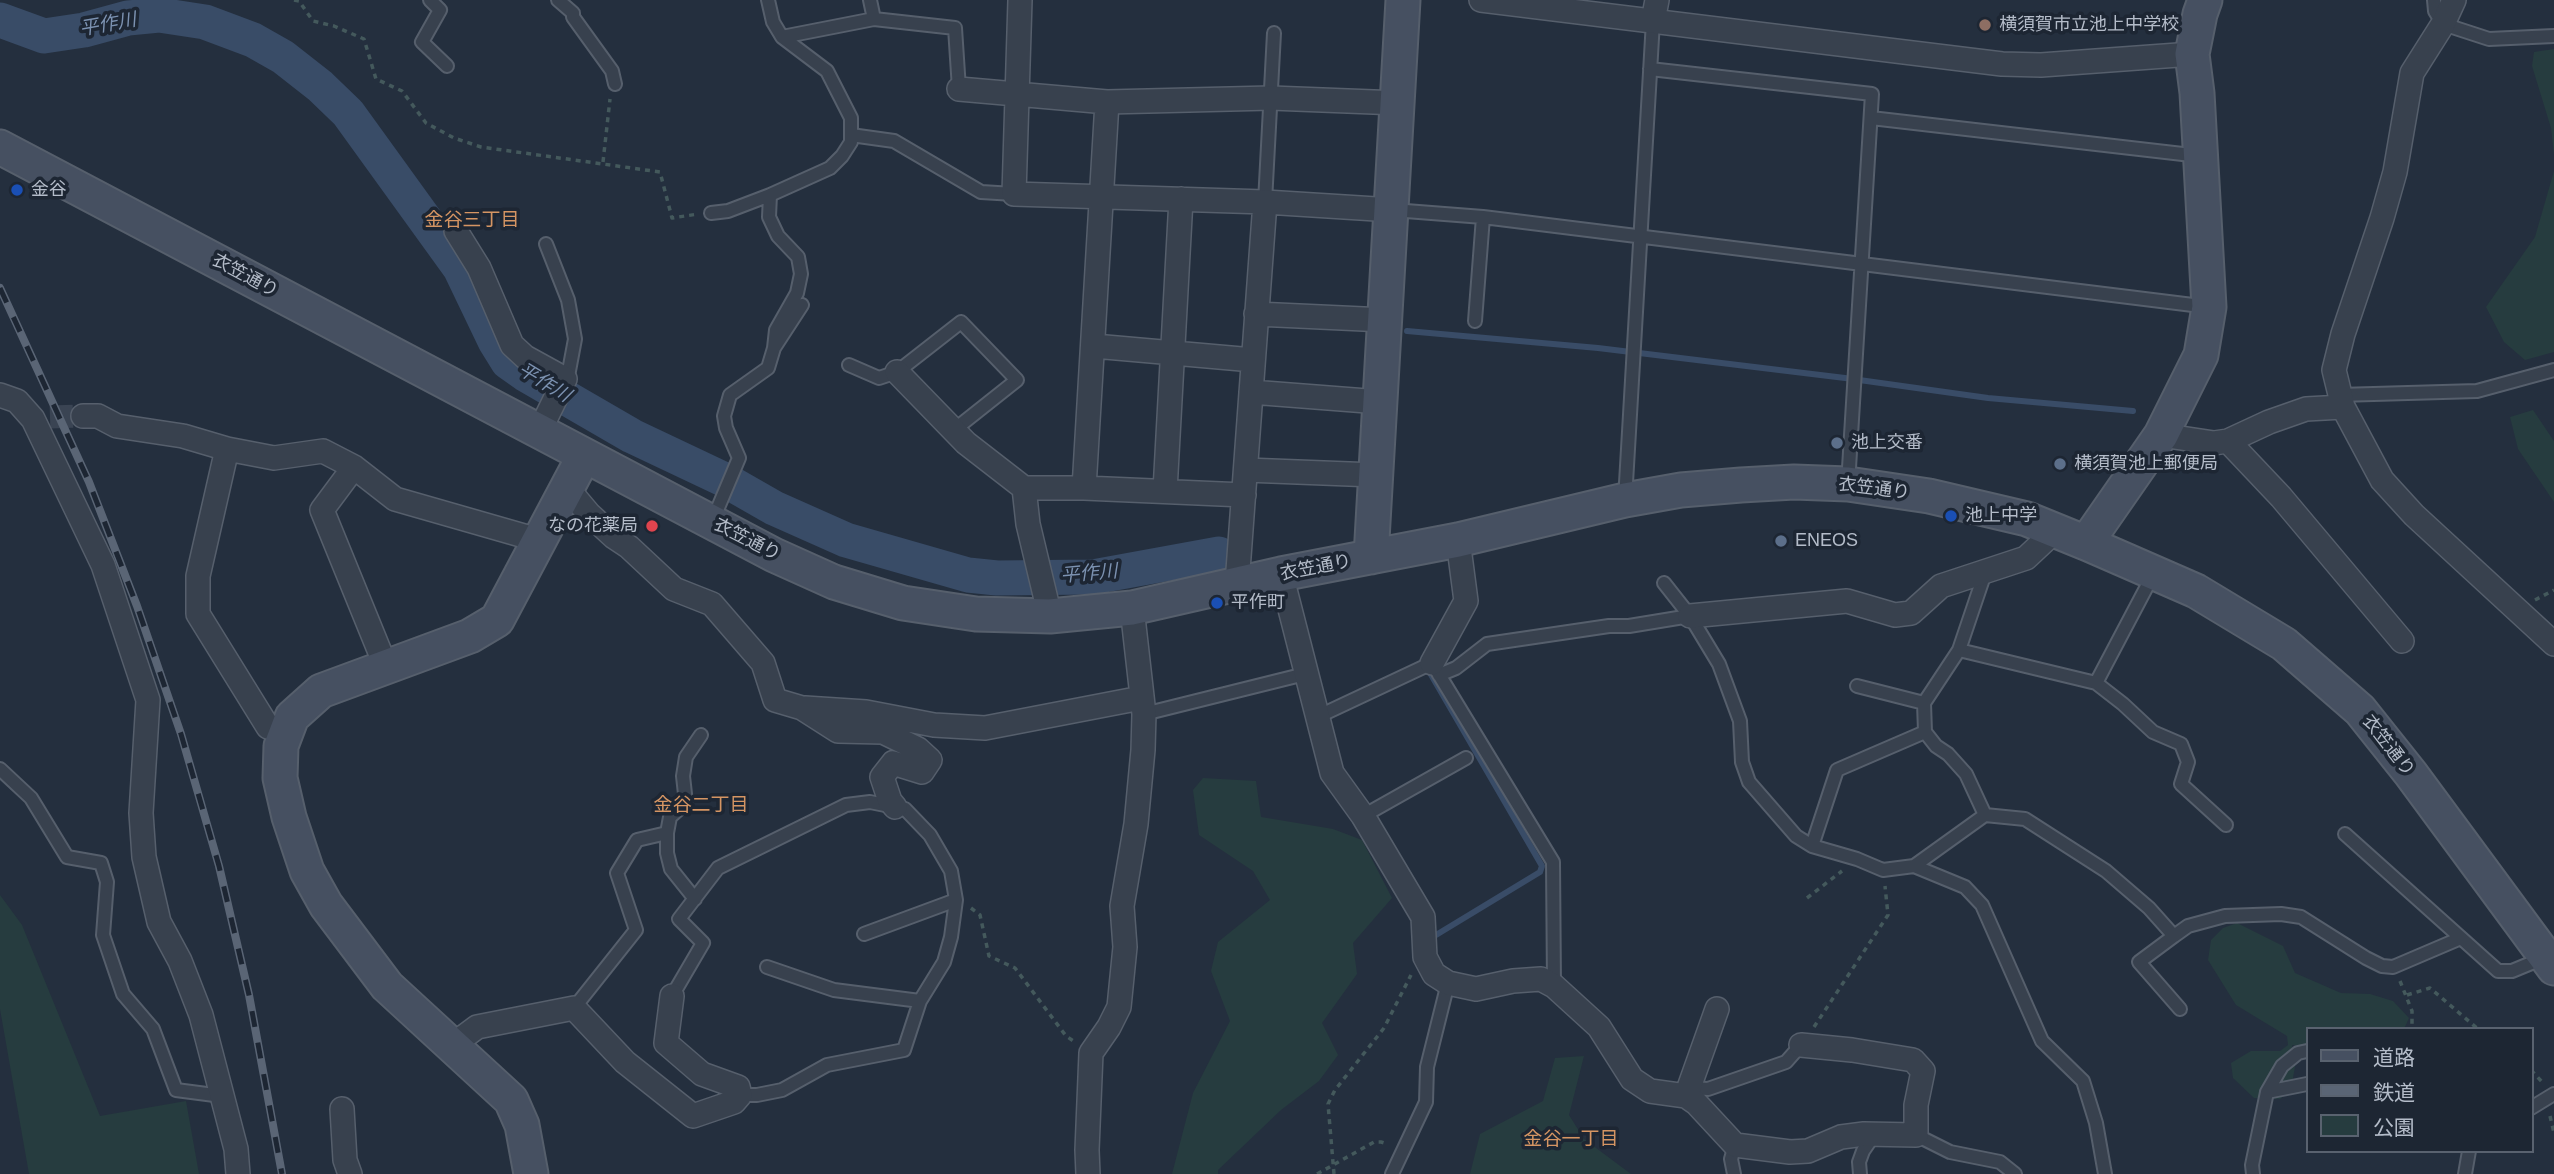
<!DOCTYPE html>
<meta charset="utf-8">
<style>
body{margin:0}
#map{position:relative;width:2554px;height:1174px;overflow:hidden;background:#242f3e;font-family:Arial,"Noto Sans JP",sans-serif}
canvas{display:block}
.legend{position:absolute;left:2306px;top:1027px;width:228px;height:126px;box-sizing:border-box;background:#1d2633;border:2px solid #59626f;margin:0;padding:9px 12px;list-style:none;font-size:21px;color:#b4bcc9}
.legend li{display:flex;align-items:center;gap:14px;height:35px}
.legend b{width:35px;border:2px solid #59626f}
</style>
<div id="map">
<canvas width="2554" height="1174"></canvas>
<ul class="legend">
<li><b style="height:9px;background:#465061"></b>道路</li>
<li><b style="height:9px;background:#5a6575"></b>鉄道</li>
<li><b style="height:19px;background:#263c3f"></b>公園</li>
</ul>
</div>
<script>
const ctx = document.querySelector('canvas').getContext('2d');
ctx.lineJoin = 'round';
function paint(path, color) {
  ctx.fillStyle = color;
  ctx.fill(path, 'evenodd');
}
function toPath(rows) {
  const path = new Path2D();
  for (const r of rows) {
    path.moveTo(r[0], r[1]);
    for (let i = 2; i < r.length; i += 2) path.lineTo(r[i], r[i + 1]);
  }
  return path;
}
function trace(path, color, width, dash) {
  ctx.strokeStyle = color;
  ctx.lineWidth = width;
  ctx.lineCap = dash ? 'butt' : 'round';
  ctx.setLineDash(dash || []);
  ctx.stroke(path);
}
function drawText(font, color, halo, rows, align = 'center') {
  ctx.font = font + ' Arial,"Noto Sans JP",sans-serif';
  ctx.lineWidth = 7;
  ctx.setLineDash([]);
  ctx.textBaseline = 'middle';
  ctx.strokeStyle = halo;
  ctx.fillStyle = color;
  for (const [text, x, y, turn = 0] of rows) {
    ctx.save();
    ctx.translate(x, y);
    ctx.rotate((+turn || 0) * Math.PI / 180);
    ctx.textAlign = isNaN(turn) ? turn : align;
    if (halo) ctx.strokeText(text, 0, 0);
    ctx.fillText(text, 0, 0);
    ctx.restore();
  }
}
paint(toPath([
 [2554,49,2554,155,2551,128,2532,66,2534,52],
 [2554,171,2554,352,2525,360,2504,342,2486,307,2535,237],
 [2533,410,2554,441,2554,502,2518,449,2510,417],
 [1203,778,1256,781,1261,817,1333,829,1362,840,1392,898,1353,943,1357,974,1322,1023,1338,1055,1319,1081,1281,1110,1218,1170,1218,1174,1172,1174,1193,1093,1230,1021,1211,971,1218,942,1270,900,1253,871,1199,835,1193,790],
 [0,895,22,925,100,1116,186,1101,199,1174,29,1174,0,1009],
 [2237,923,2283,946,2295,973,2341,993,2370,994,2393,1001,2409,1018,2404,1029,2382,1027,2307,1029,2307,1047,2292,1045,2296,1061,2291,1089,2280,1099,2254,1098,2233,1078,2231,1063,2251,1051,2280,1051,2288,1045,2287,1036,2236,1005,2208,960,2211,940,2223,928],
 [1584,1056,1569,1115,1584,1139,1631,1174,1470,1174,1480,1134,1543,1101,1555,1058]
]), '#263c3f');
trace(toPath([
 [1407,331,1598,348,1845,378,1988,398,2133,411],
 [1426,666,1542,866,1540,872,1436,935]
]), '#394c67', 6);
trace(toPath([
 [0,20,44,36,84,30,128,18,159,15,205,22,253,40,283,57,320,86,348,113,460,268,495,341,508,362,525,374,632,436,725,480,774,508,846,540,968,575,997,578,1093,577,1219,554]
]), '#394c67', 35);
trace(toPath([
 [50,417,83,416]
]), '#3a4453', 23, [23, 11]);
const lane = toPath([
 [430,0,440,10,422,42,447,66],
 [558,0,573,13,573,17,612,71,615,84],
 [768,0,773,22,782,37,827,71,851,118,851,142,842,156,830,168,770,195,769,217,778,236,798,257,801,274,797,293,776,330,774,348],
 [870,0,874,19],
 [2434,0,2435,11,2443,24,2489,39,2554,36],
 [782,37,874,19,955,28,959,89],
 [1650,69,1872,94,1848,484],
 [1871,118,2200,156],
 [851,135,894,141,981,192,1014,194],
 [1265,202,1274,33],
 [1393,210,1483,217,2209,307],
 [711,213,728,211,770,195],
 [546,244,568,300,575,339,569,371,565,379],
 [1475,321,1483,217],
 [849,365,879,378,897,372,961,322,1017,380,954,430],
 [2339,395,2477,391,2554,370],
 [1625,500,1653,21],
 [712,522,739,458,726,428,724,416,730,395,768,368,774,348,802,305],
 [1664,583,1690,616,1719,664,1740,721,1742,762,1749,782,1796,836,1812,846,1857,859,1883,870,1914,866,1965,887,1982,905,2042,1041,2083,1081,2096,1123,2105,1174],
 [1959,650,2096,683,2154,573],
 [1439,675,1456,668,1487,644,1609,626,1629,626,1690,616],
 [2096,683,2123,704,2153,732,2181,744,2188,762,2181,784,2226,825],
 [1857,686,1924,703],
 [1144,714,1305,674],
 [1317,717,1432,663,1553,862,1554,986],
 [0,769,31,798,67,857,101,863,107,882,103,935,123,994,153,1029,176,1090,222,1096],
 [1985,815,2025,819,2106,871,2149,908,2174,936,2139,962,2180,1009],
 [1363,816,1466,758],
 [2345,834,2498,971,2512,971,2546,957],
 [1812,846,1837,770,1925,732],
 [1914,866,1985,815,1966,774,1948,754,1936,746,1925,732,1924,703,1959,650,1985,573],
 [695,899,671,869,667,853,667,833,670,817,686,803,683,776,686,757,701,735],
 [864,934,956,900],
 [2174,936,2188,926,2225,916,2281,914,2301,917,2366,958,2382,966,2393,967,2461,938],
 [767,967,834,990,920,1001],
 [672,996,703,943,679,919,718,868,846,805,870,802,905,809,930,835,951,871,956,900,951,937,944,962,920,1001,904,1050,827,1065,782,1090,757,1095,740,1095],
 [574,1008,636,930,617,873,637,840,667,833],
 [1691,1088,1708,1089,1786,1062,1801,1045],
 [2267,1092,2307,1084],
 [2531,1108,2554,1094],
 [1916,1135,1950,1152,2000,1162,2015,1174],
 [1392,1174,1426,1102,1427,1067,1448,983],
 [1734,1174,1731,1159,1735,1145],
 [1860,1174,1859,1162,1863,1151,1874,1135],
 [2253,1174,2252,1165,2267,1092,2282,1066,2298,1053,2307,1051],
 [2465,1174,2469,1151]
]);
const street = toPath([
 [1020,0,1014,194,1265,202,1392,210],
 [1481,0,2002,64,2041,65,2192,54],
 [2454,0,2443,24,2412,73,2395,172,2382,218,2343,334,2334,370,2343,407,2382,480,2414,515,2554,644],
 [1653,21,1657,0],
 [959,89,1107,102,1271,98,1399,103],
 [1107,102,1084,488,1244,495],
 [456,231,479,268,512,345,525,357,565,379,540,430],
 [1256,314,1385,320],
 [1094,346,1253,360],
 [897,372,966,443,1024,488,1028,524,1050,616],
 [1251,392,1380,402],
 [0,395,17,401,33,419,103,565,148,700,141,813,144,857,159,922,180,961,201,1015,236,1149,238,1174],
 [83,416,98,416,117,426,183,436,227,449,274,458,323,451,354,467,395,499,538,540],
 [2161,435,2214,443,2228,441,2269,422,2306,409,2343,407],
 [2228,441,2281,497,2402,641],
 [227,449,198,576,198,614,268,727,286,731],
 [354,467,322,510,386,667],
 [1246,470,1375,475],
 [1024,488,1084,488],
 [568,489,589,514,614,537,629,547,674,589,712,604,763,663,775,700,802,708,838,731,883,732,918,749,930,760,922,772,893,763,882,777,890,801,895,807],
 [1165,491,1181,199],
 [1281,574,1332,773,1363,816,1423,917,1425,957,1434,974,1448,983,1476,989,1513,981,1541,979,1554,986,1599,1027,1632,1079,1650,1091,1686,1096,1696,1103,1735,1145,1790,1152,1808,1151,1841,1137,1864,1134,1916,1135,1916,1105,1923,1071,1913,1060,1852,1050,1801,1045],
 [1237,584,1265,202],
 [1690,616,1847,601,1895,615,1911,613,1941,586,2026,558,2056,530],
 [1432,663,1466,601,1458,540],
 [805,708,866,712,934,725,985,728,1141,698],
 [450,1047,477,1027,574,1008,625,1062,693,1116,734,1102,740,1095,738,1087,702,1074,666,1043,672,996],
 [1686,1096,1717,1009],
 [342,1109,345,1160,350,1174],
 [1088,1174,1087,1150,1091,1053,1109,1027,1119,1007,1125,947,1122,906,1136,824,1143,750,1144,714,1132,608]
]);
const secondary = toPath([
 [0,147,774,555,834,582,903,603,976,614,1050,616,1132,608,1281,574,1458,540,1625,500,1681,490,1741,485,1794,482,1848,484,1929,496,2027,519,2086,543,2196,591,2284,644,2360,710,2411,774,2554,968],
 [2086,543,2161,435,2201,355,2209,307,2197,93,2192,54,2200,14,2205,0],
 [1371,557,1403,0],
 [531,1174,522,1125,511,1100,387,986,326,905,307,871,289,817,280,778,281,746,292,717,321,691,470,636,497,620,584,456]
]);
trace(lane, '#565f6c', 16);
trace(street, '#565f6c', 26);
trace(secondary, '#565f6c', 37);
trace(toPath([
 [294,0,299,1,313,21,334,26,364,39,376,79,402,91,426,123,454,138,481,147,660,172,672,218,698,214],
 [603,162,610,99],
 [2535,600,2554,590],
 [1807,898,1842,871],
 [971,908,980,915,989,956,1015,968,1066,1036,1075,1042],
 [2400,981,2412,1011,2412,1029],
 [2407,995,2430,988,2478,1029],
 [1814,1027,1888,915,1885,886],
 [2531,1070,2544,1084],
 [2550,1116,2554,1133],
 [1317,1174,1374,1142,1381,1142,1388,1144],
 [1334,1174,1328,1104,1335,1090,1384,1028,1411,975]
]), '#44595c', 3.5, [5, 5]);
trace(lane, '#38414e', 12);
trace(street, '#38414e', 23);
trace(secondary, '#465061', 33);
const rail = toPath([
 [0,288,89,482,137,606,181,734,219,866,249,995,282,1174]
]);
trace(rail, '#5a6575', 8);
trace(rail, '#1d2633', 5, [16]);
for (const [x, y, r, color] of [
 [1985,25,7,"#8d6e63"],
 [17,190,7,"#1a4fb4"],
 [1837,443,7,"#5c6f8a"],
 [2060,464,7,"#5c6f8a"],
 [1951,516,7,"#1a4fb4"],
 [652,526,7,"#e0444e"],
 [1781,541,7,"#5c6f8a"],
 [1217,603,7,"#1a4fb4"]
]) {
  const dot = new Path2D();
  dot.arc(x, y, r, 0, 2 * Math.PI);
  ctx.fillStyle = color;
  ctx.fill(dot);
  trace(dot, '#1d2633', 2.5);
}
drawText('18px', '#b4bcc9', '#1d2633', [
 ["横須賀市立池上中学校",1999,25],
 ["金谷",31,190],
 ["池上交番",1851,443],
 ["横須賀池上郵便局",2074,464],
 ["池上中学",1965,516],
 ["なの花薬局",638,526,"right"],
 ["ENEOS",1795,541],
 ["平作町",1231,603]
], 'left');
drawText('18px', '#b4bcc9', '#1d2633', [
 ["衣笠通り",245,276,28],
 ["衣笠通り",1874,489,7],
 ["衣笠通り",747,540,27],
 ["衣笠通り",1316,568,-11],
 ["衣笠通り",2388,746,52]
]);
drawText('italic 19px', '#7c92b1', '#1d2633', [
 ["平作川",108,25,-10],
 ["平作川",544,383,31],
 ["平作川",1089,574,-5]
]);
drawText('19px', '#d59563', '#1d2633', [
 ["金谷三丁目",472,221],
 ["金谷二丁目",701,806],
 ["金谷一丁目",1571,1140]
]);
</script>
